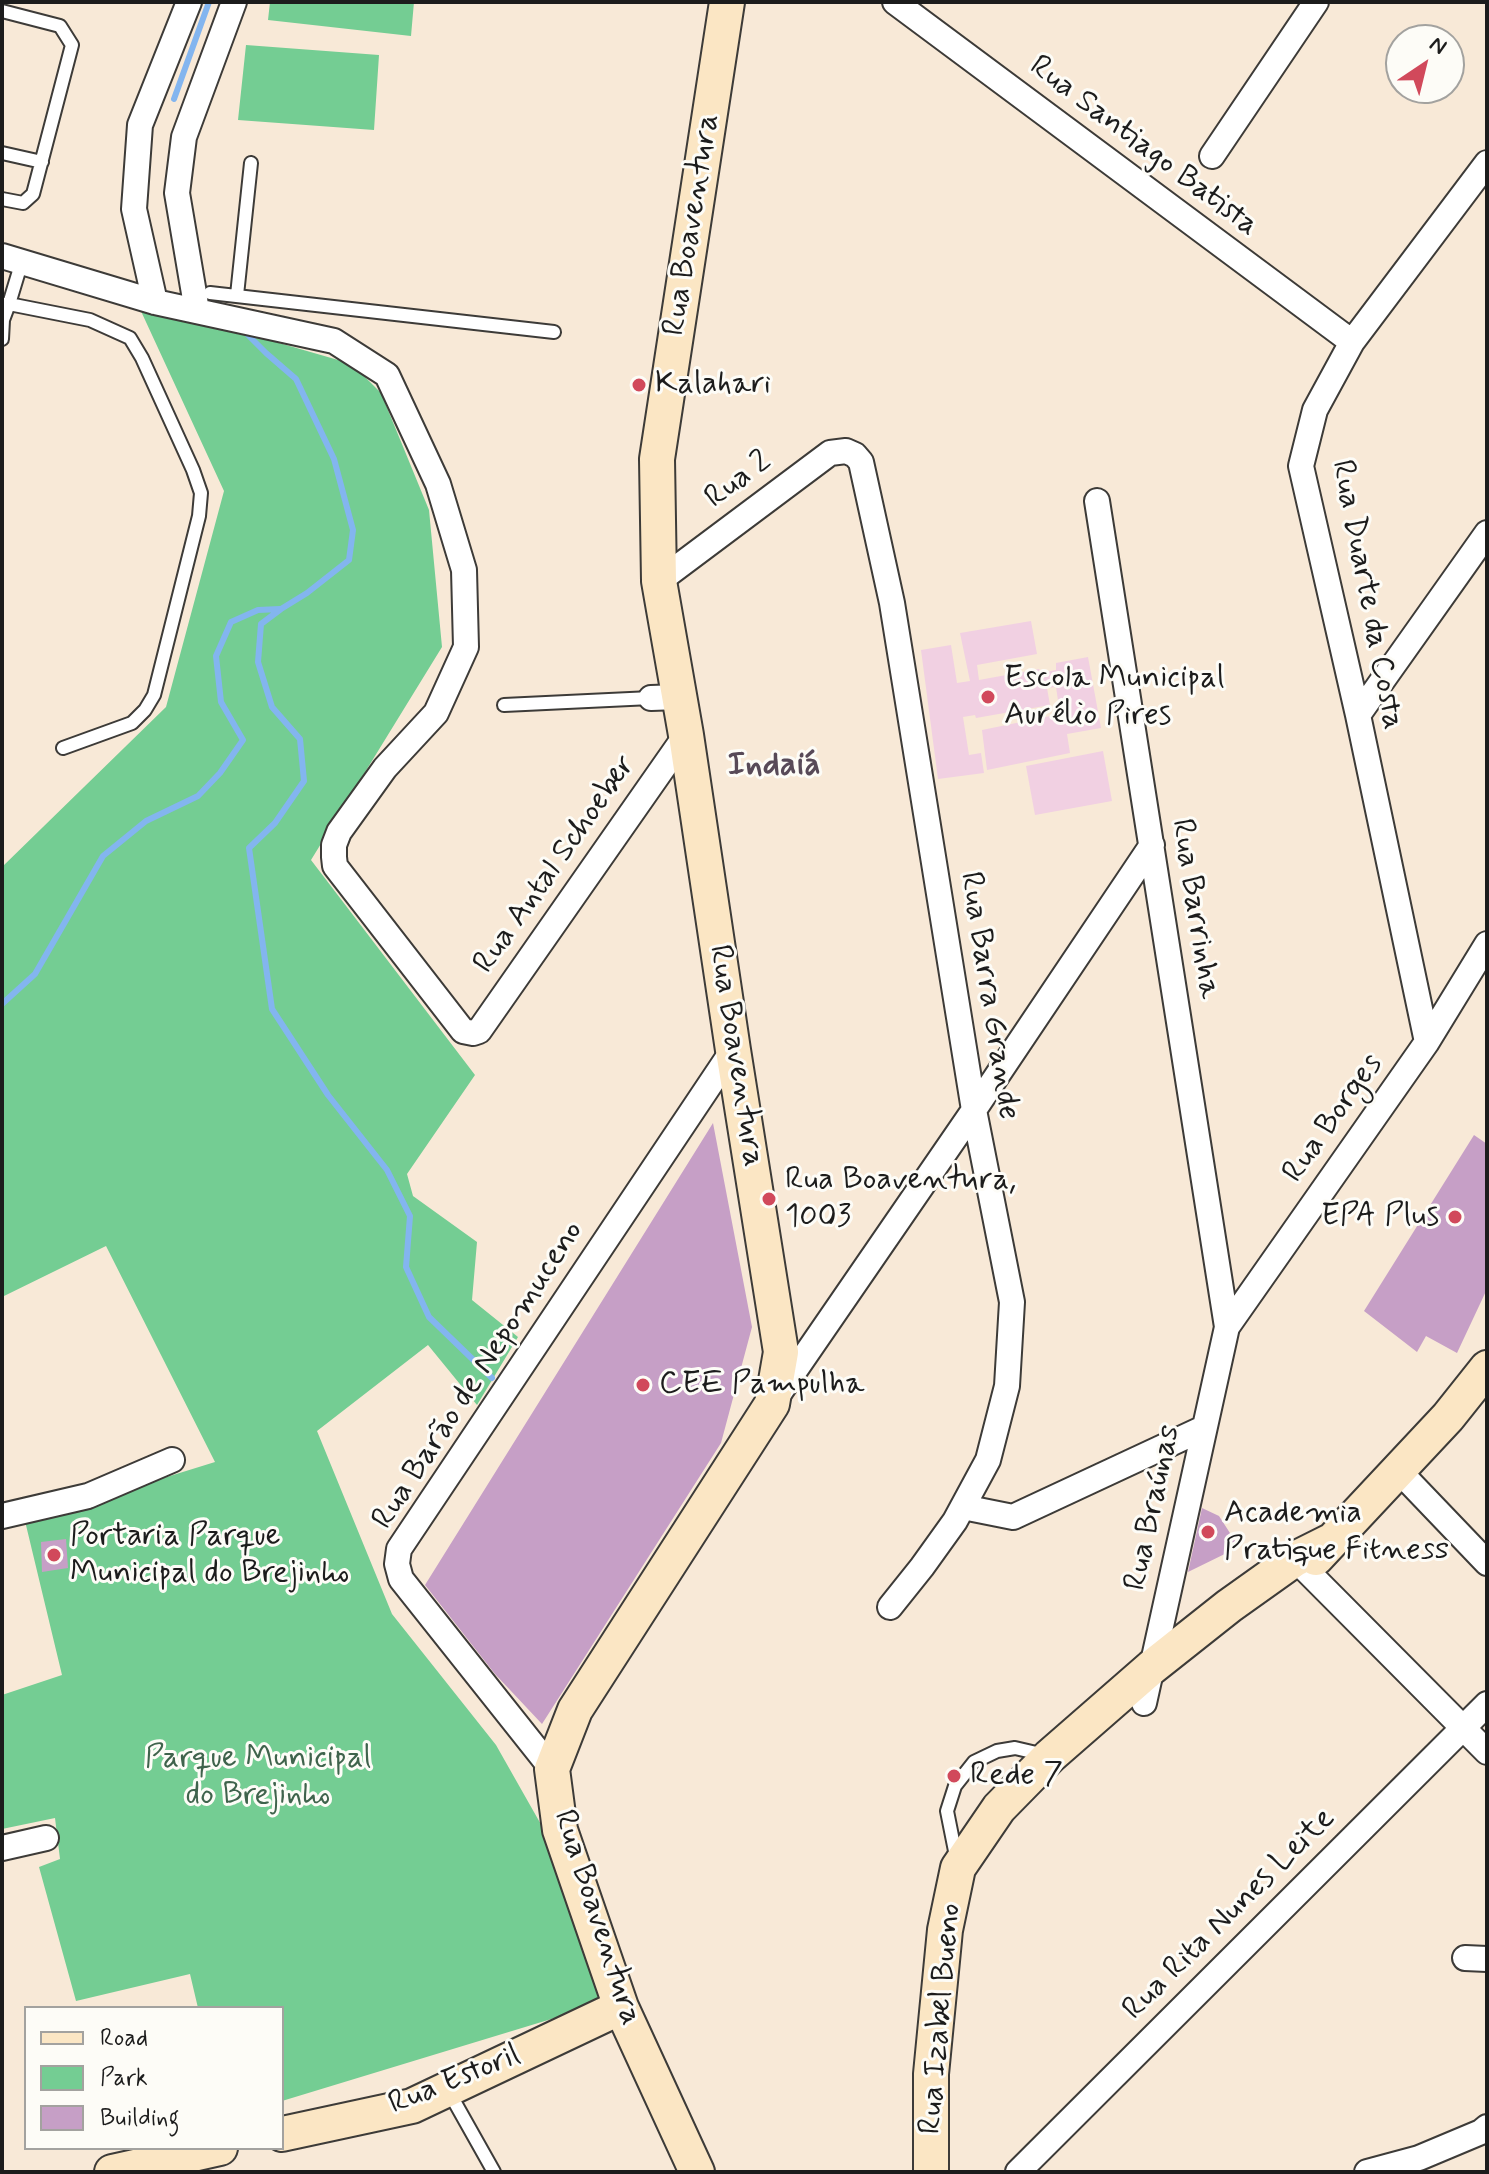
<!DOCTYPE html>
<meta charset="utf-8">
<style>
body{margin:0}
#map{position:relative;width:1489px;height:2174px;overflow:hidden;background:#f8e9d7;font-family:Mynerve,sans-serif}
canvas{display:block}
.frame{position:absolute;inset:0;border:4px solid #1c1c1c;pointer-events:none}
.legend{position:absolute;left:24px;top:2006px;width:260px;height:144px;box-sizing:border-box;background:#fdfcf7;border:2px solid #a3a29f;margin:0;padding:10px 14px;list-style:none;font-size:24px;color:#1c1c1c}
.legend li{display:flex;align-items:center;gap:16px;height:40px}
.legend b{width:40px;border:2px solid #a3a29f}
.north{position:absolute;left:1385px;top:24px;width:80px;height:80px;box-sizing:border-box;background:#fdfcf7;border:2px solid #a3a29f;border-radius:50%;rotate:35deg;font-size:22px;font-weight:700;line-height:32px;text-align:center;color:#1c1c1c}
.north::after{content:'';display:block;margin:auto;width:28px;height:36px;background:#d1495b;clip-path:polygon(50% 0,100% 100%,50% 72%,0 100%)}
</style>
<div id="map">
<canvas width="1489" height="2174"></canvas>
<div class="frame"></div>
<ul class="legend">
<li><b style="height:10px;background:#fbe6c4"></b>Road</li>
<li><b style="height:22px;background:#74cd93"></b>Park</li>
<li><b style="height:22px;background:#c69fc6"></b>Building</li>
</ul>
<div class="north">N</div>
</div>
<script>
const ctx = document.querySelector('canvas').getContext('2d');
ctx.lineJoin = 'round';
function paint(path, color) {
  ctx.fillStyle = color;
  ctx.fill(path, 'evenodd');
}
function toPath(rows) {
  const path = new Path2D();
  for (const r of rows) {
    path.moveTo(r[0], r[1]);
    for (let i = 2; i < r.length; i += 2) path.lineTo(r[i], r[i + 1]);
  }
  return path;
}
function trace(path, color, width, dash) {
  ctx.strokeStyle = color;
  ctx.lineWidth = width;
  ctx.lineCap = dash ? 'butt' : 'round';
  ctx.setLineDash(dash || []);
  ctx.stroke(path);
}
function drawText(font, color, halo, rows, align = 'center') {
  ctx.font = font + ' Mynerve,sans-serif';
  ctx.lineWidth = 6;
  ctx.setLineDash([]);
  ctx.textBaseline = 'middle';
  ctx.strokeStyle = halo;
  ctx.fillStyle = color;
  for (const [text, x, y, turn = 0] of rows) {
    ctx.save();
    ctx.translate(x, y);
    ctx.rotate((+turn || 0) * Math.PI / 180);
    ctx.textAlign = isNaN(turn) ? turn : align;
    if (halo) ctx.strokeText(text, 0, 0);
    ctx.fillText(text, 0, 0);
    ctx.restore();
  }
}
paint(toPath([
 [1031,621,1037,654,977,665,979,680,1039,669,1041,673,1056,670,1056,663,1088,657,1101,728,1067,734,1070,753,987,770,982,730,1060,714,1056,687,1047,688,1050,705,976,718,975,715,963,717,969,755,981,753,984,773,938,779,921,650,951,645,957,683,970,681,960,633],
 [1103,751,1112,801,1035,815,1026,766]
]), '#f1d0e2');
paint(toPath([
 [270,2,414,2,411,36,268,20],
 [246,45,379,55,374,130,238,120],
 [140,309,210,323,352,364,381,393,429,510,442,647,311,860,475,1075,407,1174,413,1196,477,1242,472,1300,518,1337,477,1405,428,1345,317,1431,392,1614,496,1745,543,1828,604,2003,282,2101,282,2008,198,2008,190,1974,76,2001,39,1867,60,1859,55,1818,2,1829,2,1695,62,1675,25,1521,215,1462,106,1246,2,1297,2,867,166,707,224,491]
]), '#74cd93');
trace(toPath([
 [174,99,209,2],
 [246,333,266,353,296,379,334,459,353,530,349,560,307,593,281,609,261,624,258,662,272,707,300,739,304,781,275,823,249,848,272,1009,328,1095,387,1170,410,1216,406,1267,429,1317,492,1378],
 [2,1004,35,974,103,856,146,821,198,796,220,773,243,740,221,702,216,656,231,622,258,610,280,609]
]), '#83b5ef', 6);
paint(toPath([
 [713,1123,752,1327,721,1443,542,1724,495,1674,425,1585],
 [1474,1135,1487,1144,1487,1289,1457,1353,1426,1336,1417,1352,1364,1311],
 [1202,1508,1219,1516,1239,1547,1188,1572],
 [66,1539,68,1568,42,1572,41,1542]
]), '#c69fc6');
const lane = toPath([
 [2,11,60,26,72,45,33,194,23,203,2,199],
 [2,153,42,162],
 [210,293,554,332],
 [237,295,251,163],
 [2,304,9,304,22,261],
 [2,339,3,320,9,304,90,320,130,338,142,358,193,470,201,493,199,516,154,695,145,710,132,723,63,748],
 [504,705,651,698],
 [957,1861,947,1811,955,1786,974,1762,997,1751,1015,1748,1045,1755],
 [449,2092,494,2172]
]);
const street = toPath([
 [895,2,1352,342],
 [1212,156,1316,2],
 [2,256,155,302,334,341,387,375,438,484,464,570,466,647,436,713,385,768,339,832,334,845,334,857,335,866,463,1031,473,1033,479,1031,686,735],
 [155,302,134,209,140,125,189,2],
 [197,311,177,193,184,137,234,2],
 [1097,501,1227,1327],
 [659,581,830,453,846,451,855,455,861,462,892,603,974,1110,1012,1302,1007,1386,988,1460,955,1521,922,1567,890,1607],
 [651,698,679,697],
 [1358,715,1487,533],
 [1427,1042,1358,715,1301,466,1315,410,1352,342,1487,163],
 [778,1395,974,1110,1152,845],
 [1397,1469,1487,1563],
 [963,1507,1013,1517,1204,1428],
 [2,1516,88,1496,172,1460],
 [1295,1559,1487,1752],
 [1144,1703,1227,1327,1427,1042,1487,944],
 [552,1769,401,1579,397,1564,399,1549,733,1050],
 [2,1848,46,1838],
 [1465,1958,1487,1959],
 [1018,2172,1487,1704],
 [1367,2172,1419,2158,1481,2132,1487,2127]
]);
const secondary = toPath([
 [1316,1558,1448,1417,1487,1368],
 [282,2134,412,2106,621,2007],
 [112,2172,220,2148],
 [697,2172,621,2007,560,1830,552,1769,575,1710,772,1404,781,1352,733,1050,686,735,659,581,657,459,727,2],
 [931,2172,931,2074,945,1930,958,1868,999,1808,1050,1756,1152,1667,1229,1606,1295,1559,1331,1541]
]);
trace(lane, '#3d3b38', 16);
trace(street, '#3d3b38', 28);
trace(secondary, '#3d3b38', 38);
trace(lane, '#fff', 12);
trace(street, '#fff', 24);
trace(secondary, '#fbe6c4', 34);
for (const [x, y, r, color] of [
 [639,385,8,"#d1495b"],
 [988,697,8,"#d1495b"],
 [769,1199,8,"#d1495b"],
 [1455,1217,8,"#d1495b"],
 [643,1385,8,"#d1495b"],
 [1208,1532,8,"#d1495b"],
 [54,1555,8,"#d1495b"],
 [954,1776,8,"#d1495b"]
]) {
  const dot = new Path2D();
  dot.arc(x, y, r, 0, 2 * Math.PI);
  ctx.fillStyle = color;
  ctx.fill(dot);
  trace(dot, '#fdfcf7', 3);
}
drawText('32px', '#1c1c1c', '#fdfcf7', [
 ["Rua Santiago Batista",1143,147,37],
 ["Rua Boaventura",693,225,-81],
 ["Rua 2",739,481,-37],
 ["Rua Duarte da Costa",1366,595,79],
 ["Rua Antal Schoeber",556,865,-55],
 ["Rua Barrinha",1194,909,81],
 ["Rua Barra Grande",988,996,81],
 ["Rua Boaventura",735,1056,81],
 ["Rua Borges",1334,1119,-55],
 ["Rua Barão de Nepomuceno",479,1376,-57],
 ["Rua Braúnas",1154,1508,-78],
 ["Rua Rita Nunes Leite",1230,1915,-45],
 ["Rua Boaventura",596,1918,72],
 ["Rua Izabel Bueno",942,2019,-85],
 ["Rua Estoril",455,2081,-22]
]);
drawText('32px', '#1c1c1c', '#fdfcf7', [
 ["Kalahari",655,385],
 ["Escola Municipal",1004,679],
 ["Aurélio Pires",1004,716],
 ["Rua Boaventura,",785,1181],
 ["1003",785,1218],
 ["EPA Plus",1439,1217,"right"],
 ["CEE Pampulha",659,1385],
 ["Academia",1224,1514],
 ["Pratique Fitness",1224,1551],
 ["Portaria Parque",70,1537],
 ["Municipal do Brejinho",70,1574],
 ["Rede 7",970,1776]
], 'left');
drawText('32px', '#3f634c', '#fdfcf7', [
 ["Parque Municipal",258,1759],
 ["do Brejinho",258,1796]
]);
drawText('bold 34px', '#584a58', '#fdfcf7', [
 ["Indaiá",774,767]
]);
</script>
